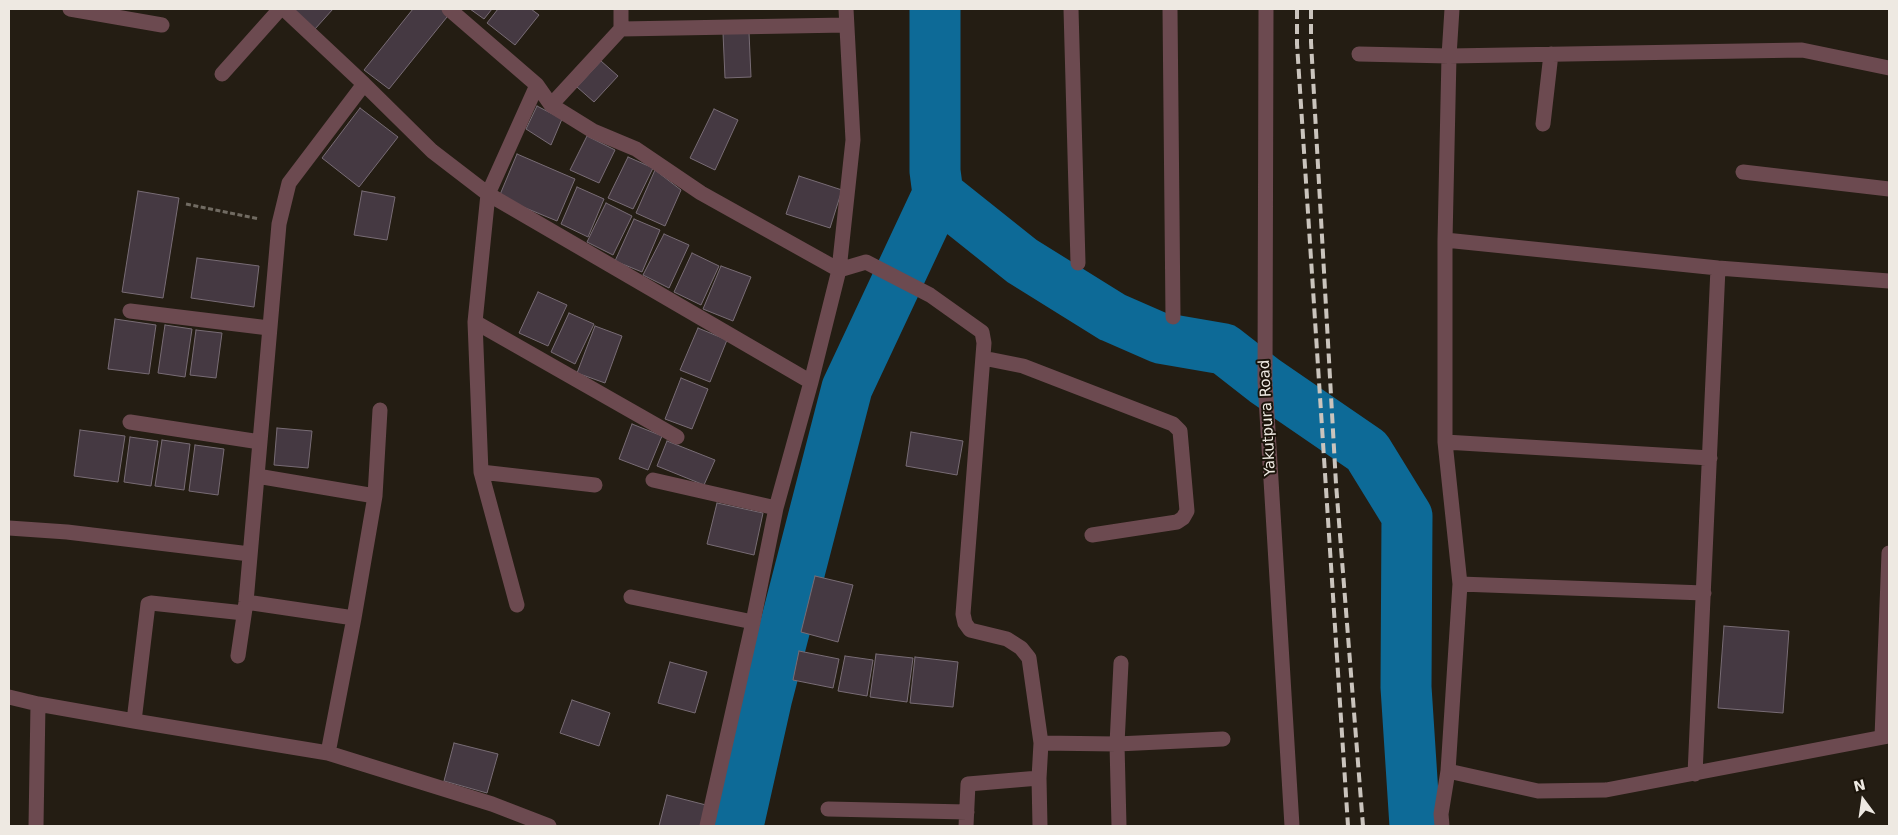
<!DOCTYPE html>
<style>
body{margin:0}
#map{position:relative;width:1898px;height:835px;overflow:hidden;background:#241d13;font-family:"DejaVu Sans",sans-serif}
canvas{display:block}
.frame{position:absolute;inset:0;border:10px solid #eee9e2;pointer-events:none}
.north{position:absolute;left:1838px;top:775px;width:50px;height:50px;-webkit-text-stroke:4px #1b140a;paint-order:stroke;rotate:346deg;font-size:14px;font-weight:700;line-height:20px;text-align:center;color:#eee9e2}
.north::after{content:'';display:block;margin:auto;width:18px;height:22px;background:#eee9e2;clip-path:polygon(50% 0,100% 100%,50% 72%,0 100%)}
</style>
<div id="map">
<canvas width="1898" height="835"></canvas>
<div class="frame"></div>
<div class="north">N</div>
</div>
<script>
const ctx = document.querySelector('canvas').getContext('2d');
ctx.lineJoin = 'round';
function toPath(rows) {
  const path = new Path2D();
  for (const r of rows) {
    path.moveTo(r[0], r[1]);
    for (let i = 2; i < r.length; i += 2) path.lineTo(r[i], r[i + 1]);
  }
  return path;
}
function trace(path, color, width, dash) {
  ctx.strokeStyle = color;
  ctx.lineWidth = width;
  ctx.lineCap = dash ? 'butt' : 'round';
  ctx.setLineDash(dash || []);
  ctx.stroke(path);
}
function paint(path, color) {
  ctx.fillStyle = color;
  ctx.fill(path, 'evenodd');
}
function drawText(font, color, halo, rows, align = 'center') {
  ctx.font = font + ' "DejaVu Sans",sans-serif';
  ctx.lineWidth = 4;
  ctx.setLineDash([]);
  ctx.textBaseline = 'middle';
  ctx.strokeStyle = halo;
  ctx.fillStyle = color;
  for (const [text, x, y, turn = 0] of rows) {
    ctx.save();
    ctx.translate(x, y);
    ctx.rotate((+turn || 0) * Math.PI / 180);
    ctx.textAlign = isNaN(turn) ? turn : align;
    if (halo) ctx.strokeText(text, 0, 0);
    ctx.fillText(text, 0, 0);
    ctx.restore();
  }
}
trace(toPath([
 [938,194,1022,261,1112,317,1160,338,1224,349,1265,381,1367,451,1407,516,1406,687,1415,826],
 [738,826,767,697,847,388,938,194,935,171,935,9]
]), '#0d6a97', 51);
const building = toPath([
 [292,9,333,9,315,29,292,9],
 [413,9,447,9,451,12,389,89,364,70,413,9],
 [470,9,492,9,484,19,470,9],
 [498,9,531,9,539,15,515,45,487,23,498,9],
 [749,32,751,77,725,78,723,33,749,32],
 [601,61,618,76,594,102,577,87,601,61],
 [537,106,562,119,551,145,526,129,537,106],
 [360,108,398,137,359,187,322,158,360,108],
 [714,109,738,120,715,170,690,158,714,109],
 [587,136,615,150,599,183,570,170,587,136],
 [517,154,575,179,557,221,499,197,517,154],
 [628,157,653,168,633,209,608,198,628,157],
 [655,170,681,190,665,226,636,213,655,170],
 [799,176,842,190,830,228,786,214,799,176],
 [577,187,604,199,588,237,561,224,577,187],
 [138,191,179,198,163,298,122,292,138,191],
 [362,191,395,197,387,240,354,235,362,191],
 [606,203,632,216,613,255,587,242,606,203],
 [634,219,660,230,642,272,615,261,634,219],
 [664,234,689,245,669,288,643,275,664,234],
 [692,253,719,266,701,305,674,292,692,253],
 [197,258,259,266,254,307,191,298,197,258],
 [721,266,751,277,733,321,703,309,721,266],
 [538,292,567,305,548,346,519,333,538,292],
 [569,313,594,324,575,364,551,352,569,313],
 [115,319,156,325,149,374,108,369,115,319],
 [165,325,192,329,185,377,158,373,165,325],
 [595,326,622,336,605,383,577,373,595,326],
 [698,328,727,340,710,382,680,370,698,328],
 [196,330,222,333,216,378,190,375,196,330],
 [681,378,708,389,692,429,665,419,681,378],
 [632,424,662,436,648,470,619,459,632,424],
 [277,428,312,431,308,468,274,465,277,428],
 [80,430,125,436,118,482,74,476,80,430],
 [911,432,963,441,957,475,906,466,911,432],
 [130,437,158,441,151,486,124,482,130,437],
 [162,440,190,444,184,490,155,486,162,440],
 [667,441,715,460,704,485,657,466,667,441],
 [195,445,224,449,218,495,189,491,195,445],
 [717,503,763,513,754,555,707,544,717,503],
 [815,576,853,585,838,642,801,632,815,576],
 [1724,626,1789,631,1783,713,1718,708,1724,626],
 [799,651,839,659,833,688,793,680,799,651],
 [876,654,913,658,907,702,870,697,876,654],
 [845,656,873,660,867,696,838,691,845,656],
 [915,657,958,662,953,707,910,703,915,657],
 [670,662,707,672,695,713,658,703,670,662],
 [572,700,610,713,599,746,560,733,572,700],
 [454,743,498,754,487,793,444,781,454,743],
 [667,795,706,805,701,826,659,826,667,795]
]);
paint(building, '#453942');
trace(building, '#786c75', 1);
trace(toPath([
 [186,204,259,219]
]), '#716b62', 3, [5, 2.5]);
trace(toPath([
 [70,9,162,25],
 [284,9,364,84,432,151,488,194,811,382],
 [449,9,537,85,551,105,593,131,636,149,701,193,839,270,866,262,930,295,982,332,984,343,963,614,965,623,970,630,1007,639,1021,648,1029,658,1041,743,1039,778,1040,826],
 [1071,9,1078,263],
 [1170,9,1173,317],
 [1266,9,1265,381,1292,826],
 [1452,9,1449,56,1445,240,1718,268,1889,281],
 [621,29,846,25],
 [1359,54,1449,56,1802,50,1889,68],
 [222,74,280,9],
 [551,105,621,29,621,9],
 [1543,124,1551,54],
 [1743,172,1889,189],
 [1445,240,1445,442],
 [130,311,269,328],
 [475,322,677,437],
 [983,358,1023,366,1173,424,1180,431,1187,511,1183,518,1177,522,1092,535],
 [130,422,260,442],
 [481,472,595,485],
 [257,476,375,496],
 [653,480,776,508],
 [9,528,67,532,250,554],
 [1460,584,1704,593],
 [631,597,753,622],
 [246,602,354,618],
 [517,605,481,472,475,322,488,194,537,85],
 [238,656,246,602,279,224,289,183,364,84],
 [9,697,38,704,134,721,328,753,492,804,549,826],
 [134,721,148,604,151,603,244,613],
 [1882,737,1889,553],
 [1041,743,1117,744,1223,739],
 [328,753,354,618,375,496,380,410],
 [1448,771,1538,791,1606,790,1889,736],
 [1695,774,1718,268],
 [828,809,967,812],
 [36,826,38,704],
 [707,826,753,622,776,508,811,382,839,270,853,140,846,9],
 [966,826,968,784,1039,778],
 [1119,826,1117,744,1121,663],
 [1442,826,1441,814,1448,771,1460,584,1445,442,1710,458]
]), '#6c4a50', 15);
trace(toPath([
 [1297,9,1297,44,1348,826],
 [1311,9,1311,42,1336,484,1363,826]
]), '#cac4bd', 4, [10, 5]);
drawText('15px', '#eee9e2', '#1b140a', [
 ["Yakutpura Road",1268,418,-93]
]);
</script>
